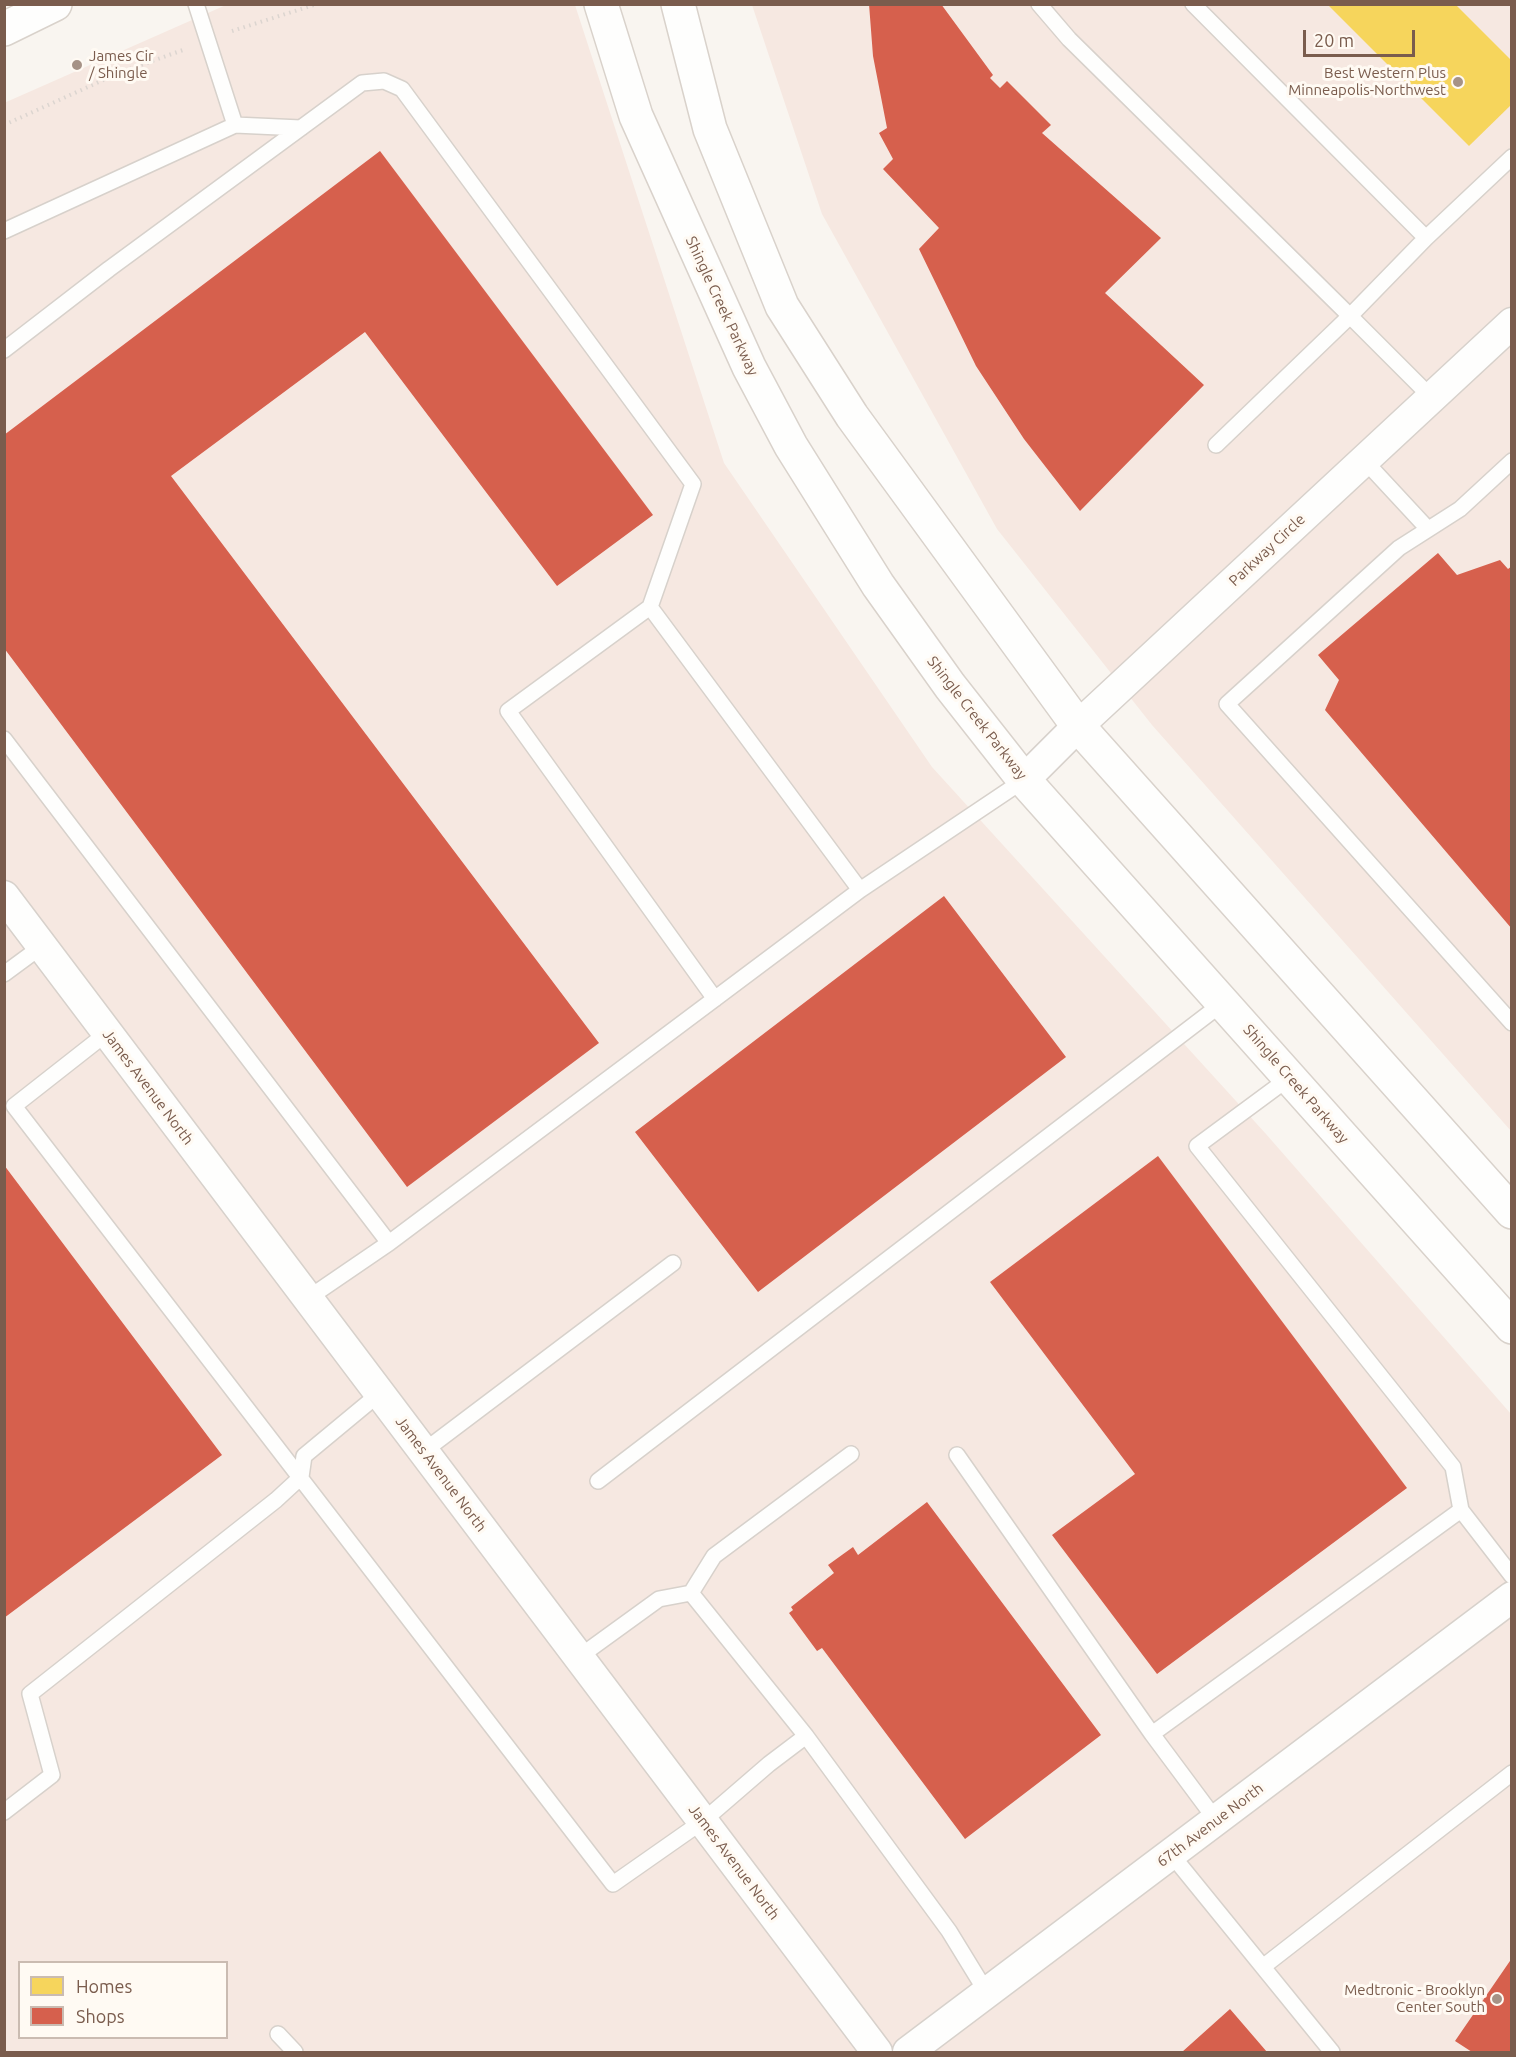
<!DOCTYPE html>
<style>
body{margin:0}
#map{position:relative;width:1516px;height:2057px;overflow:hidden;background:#f9f5f0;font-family:Ubuntu,sans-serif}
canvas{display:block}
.frame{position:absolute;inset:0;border:6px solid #7a5c4d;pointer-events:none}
.legend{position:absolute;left:18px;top:1961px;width:210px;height:78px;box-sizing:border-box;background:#fffaf3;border:2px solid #cabbb1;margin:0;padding:8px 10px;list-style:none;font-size:18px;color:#7a5c4d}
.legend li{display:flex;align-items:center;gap:12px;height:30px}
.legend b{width:30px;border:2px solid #cabbb1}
.scale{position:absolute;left:1303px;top:30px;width:112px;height:27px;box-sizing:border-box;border:3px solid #7a5c4d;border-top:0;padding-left:8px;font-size:18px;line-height:21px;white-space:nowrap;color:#7a5c4d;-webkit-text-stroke:4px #fffaf3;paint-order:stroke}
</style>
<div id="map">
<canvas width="1516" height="2057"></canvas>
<div class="frame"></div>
<ul class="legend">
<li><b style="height:16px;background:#f6d55c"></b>Homes</li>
<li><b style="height:16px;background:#d6604d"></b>Shops</li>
</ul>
<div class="scale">20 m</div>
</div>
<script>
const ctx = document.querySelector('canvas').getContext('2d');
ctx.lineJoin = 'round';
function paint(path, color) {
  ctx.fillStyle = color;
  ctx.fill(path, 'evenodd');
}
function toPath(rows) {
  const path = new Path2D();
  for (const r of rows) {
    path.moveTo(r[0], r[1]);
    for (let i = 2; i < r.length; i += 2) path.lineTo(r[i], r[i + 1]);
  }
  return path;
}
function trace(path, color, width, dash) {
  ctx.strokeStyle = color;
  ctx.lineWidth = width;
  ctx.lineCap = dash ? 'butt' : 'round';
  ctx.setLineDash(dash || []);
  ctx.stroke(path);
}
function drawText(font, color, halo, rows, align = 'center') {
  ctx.font = font + ' Ubuntu,sans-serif';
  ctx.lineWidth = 6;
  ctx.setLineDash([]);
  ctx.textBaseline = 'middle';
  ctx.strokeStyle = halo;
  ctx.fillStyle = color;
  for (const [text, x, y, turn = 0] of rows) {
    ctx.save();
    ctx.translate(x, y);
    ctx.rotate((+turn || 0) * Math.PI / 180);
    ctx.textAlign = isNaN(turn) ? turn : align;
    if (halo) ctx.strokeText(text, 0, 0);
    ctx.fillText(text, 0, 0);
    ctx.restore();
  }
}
paint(toPath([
 [226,5,575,5,724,463,932,767,1266,1134,1511,1414,1511,2052,5,2052,4,103],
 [20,1962,226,1962,226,2038,20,2038],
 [752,5,1511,5,1511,1131,1152,725,997,529,822,214]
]), '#f6e8e1');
paint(toPath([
 [1327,4,1455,4,1512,61,1512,104,1469,146]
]), '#f6d55c');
paint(toPath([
 [869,4,941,4,993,75,990,78,1000,88,1007,81,1051,125,1042,133,1161,238,1105,293,1204,385,1080,511,1024,439,976,366,919,249,939,228,883,169,893,159,879,133,887,128,873,56],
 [380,151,653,515,557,586,365,332,171,476,599,1043,407,1187,4,648,4,435],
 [1438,553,1457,575,1500,560,1508,569,1512,566,1512,929,1325,710,1339,680,1318,655],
 [944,896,1066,1057,758,1292,635,1132],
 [1158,1156,1407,1488,1157,1674,1052,1535,1135,1474,990,1282],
 [4,1165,222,1455,4,1618],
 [927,1502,1101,1735,965,1839,822,1648,817,1651,789,1613,793,1610,791,1607,834,1573,828,1565,853,1547,858,1555],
 [1512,1958,1512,2052,1472,2052,1455,2041],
 [1230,2009,1267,2052,1182,2052]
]), '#d6604d');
const lane = toPath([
 [196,4,235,125],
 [1039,4,1069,39,1350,316,1426,238],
 [1193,4,1426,238,1512,157],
 [4,231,235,125,301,128],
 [4,350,109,269,362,83,384,81,402,89,693,484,650,607,860,890,1024,780],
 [1216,445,1350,316,1431,397],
 [1364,460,1428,529],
 [1512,461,1460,509,1399,548,1227,704,1512,1023],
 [650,607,508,711,715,999],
 [4,739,389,1243,307,1299],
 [4,974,42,946],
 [107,1033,14,1106,613,1884,703,1821,769,1764,806,1736],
 [1289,1078,1197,1146,1453,1467,1461,1510],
 [389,1243,860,890],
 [424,1451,673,1263],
 [957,1455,1152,1734],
 [598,1481,1224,1002],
 [691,1593,714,1556,851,1454],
 [579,1657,659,1599,691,1593,806,1736,949,1931,987,1993],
 [4,1812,52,1775,30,1694,276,1500,301,1477,304,1456,380,1393],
 [1216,1820,1152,1734,1461,1510,1512,1576],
 [1171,1854,1332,2052],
 [1264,1966,1512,1773],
 [278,2034,295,2052]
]);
const street = toPath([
 [1024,780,1078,726,1512,323],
 [4,896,877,2052],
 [908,2052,1512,1597]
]);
const secondary = toPath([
 [601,4,636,116,749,367,791,446,878,585,950,686,1024,780,1512,1327],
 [678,4,710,129,782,306,852,416,1078,726,1512,1212],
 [4,29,55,4]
]);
trace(lane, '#d7d1cb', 18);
trace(street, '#d7d1cb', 33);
trace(secondary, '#d9d2cb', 36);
trace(toPath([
 [232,31,317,4],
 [4,125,121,72,183,50]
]), '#dcd5d0', 4, [1.5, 4.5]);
trace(lane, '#fefefd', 15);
trace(street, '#fefefd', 30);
trace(secondary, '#fefefd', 33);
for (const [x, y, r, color] of [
 [77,65,6,"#a69286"],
 [1458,82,6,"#a69286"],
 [1497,1999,6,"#a69286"]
]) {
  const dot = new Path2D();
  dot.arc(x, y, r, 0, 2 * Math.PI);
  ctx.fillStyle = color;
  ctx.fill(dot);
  trace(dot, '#fffaf3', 2);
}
drawText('15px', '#7a5c4d', '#fffaf3', [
 ["James Cir",89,56,"left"],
 ["/ Shingle",89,73,"left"],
 ["Best Western Plus",1446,73],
 ["Minneapolis-Northwest",1446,90],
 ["Medtronic - Brooklyn",1485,1990],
 ["Center South",1485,2007]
], 'right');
drawText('15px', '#7a5c4d', '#fffaf3', [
 ["Shingle Creek Parkway",722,306,65],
 ["Parkway Circle",1267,550,-43],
 ["Shingle Creek Parkway",977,718,52],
 ["Shingle Creek Parkway",1296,1084,49],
 ["James Avenue North",148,1087,53],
 ["James Avenue North",441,1474,53],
 ["67th Avenue North",1210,1825,-37],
 ["James Avenue North",734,1862,53]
]);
</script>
